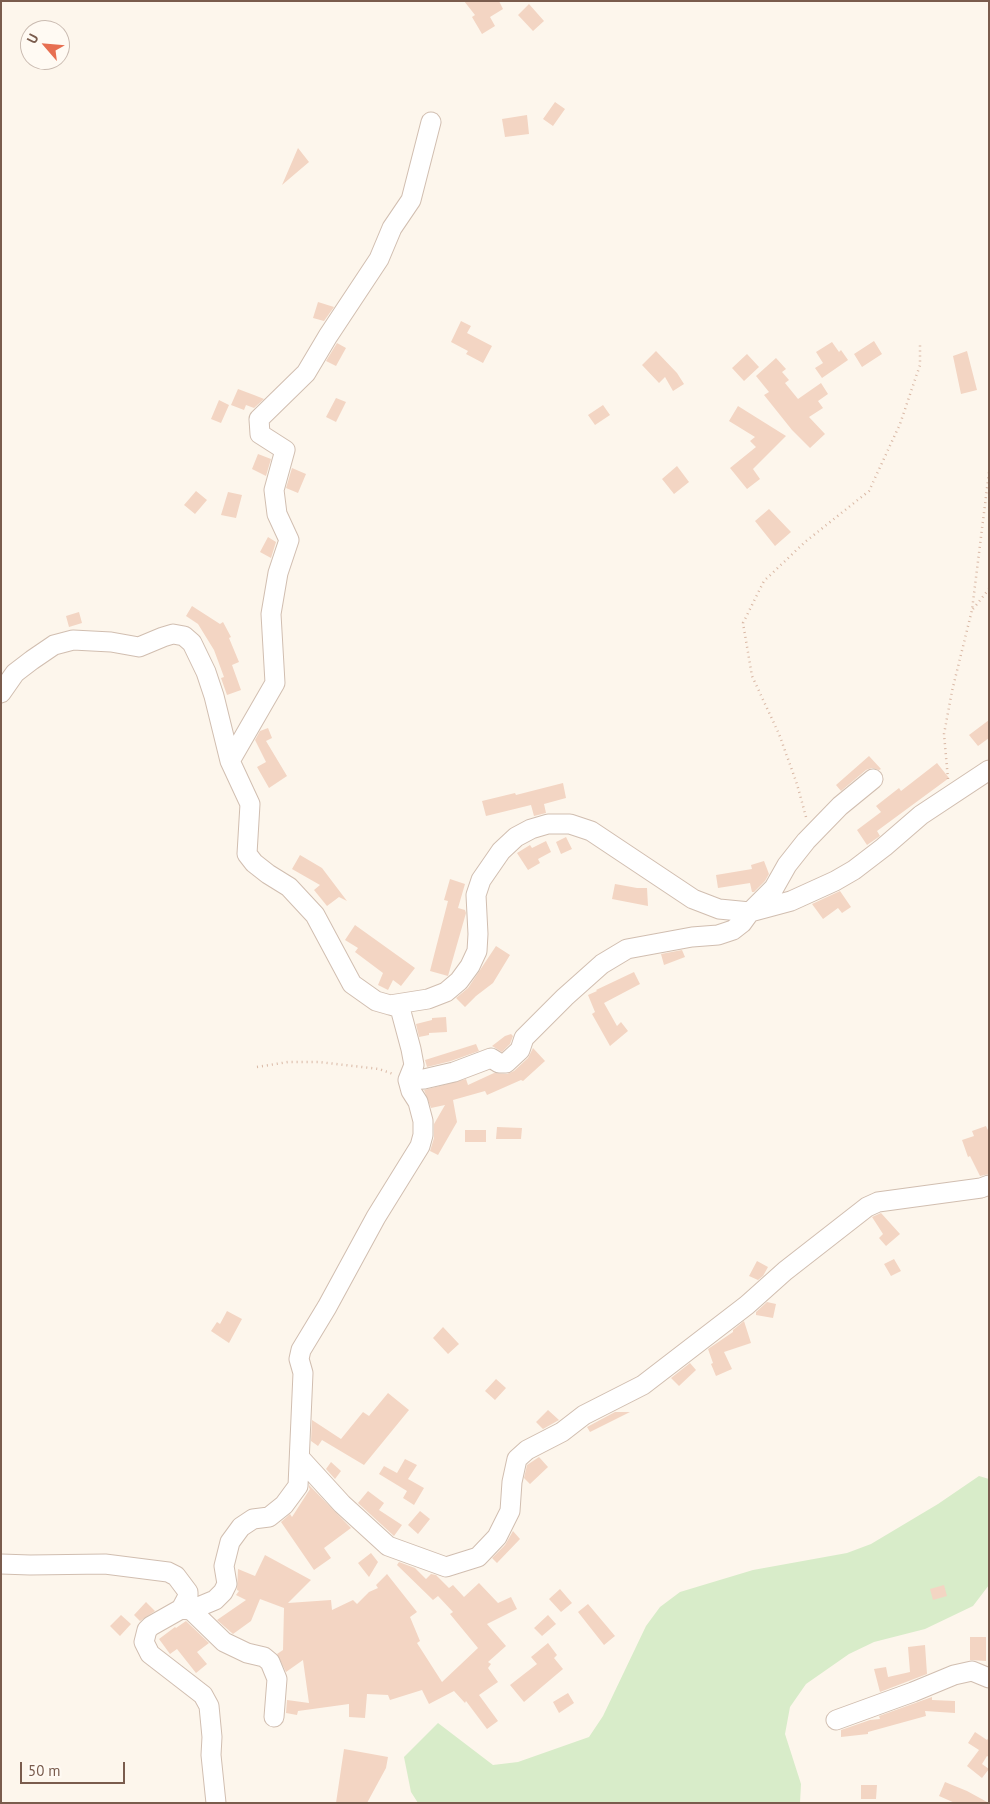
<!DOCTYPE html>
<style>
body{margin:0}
#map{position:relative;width:990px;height:1804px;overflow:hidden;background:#fdf6ec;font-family:"PT Sans",sans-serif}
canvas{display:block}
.frame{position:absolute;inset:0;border:2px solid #7a5c4d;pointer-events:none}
.north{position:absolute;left:20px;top:20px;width:50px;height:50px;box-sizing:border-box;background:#fffaf3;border:1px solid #cabbb1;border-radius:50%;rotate:297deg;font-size:14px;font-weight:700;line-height:20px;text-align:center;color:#7a5c4d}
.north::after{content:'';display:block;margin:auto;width:18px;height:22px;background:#e76f51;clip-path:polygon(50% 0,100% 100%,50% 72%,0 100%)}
.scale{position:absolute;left:20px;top:1762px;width:105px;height:22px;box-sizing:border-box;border:2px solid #7a5c4d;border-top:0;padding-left:6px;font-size:15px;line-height:18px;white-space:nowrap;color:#7a5c4d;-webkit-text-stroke:4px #fffaf3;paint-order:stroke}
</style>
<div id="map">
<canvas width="990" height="1804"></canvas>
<div class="frame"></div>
<div class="north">U</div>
<div class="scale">50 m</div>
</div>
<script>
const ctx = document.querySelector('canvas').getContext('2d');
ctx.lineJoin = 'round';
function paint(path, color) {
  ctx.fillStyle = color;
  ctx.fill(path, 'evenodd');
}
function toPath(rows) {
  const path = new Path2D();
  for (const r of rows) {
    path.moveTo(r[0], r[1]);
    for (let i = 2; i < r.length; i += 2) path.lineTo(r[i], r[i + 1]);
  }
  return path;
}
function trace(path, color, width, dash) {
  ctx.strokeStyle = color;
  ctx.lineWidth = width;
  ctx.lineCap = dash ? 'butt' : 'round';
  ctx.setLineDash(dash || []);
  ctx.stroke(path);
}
paint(toPath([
 [979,1476,989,1479,989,1585,973,1606,925,1629,874,1642,849,1654,806,1684,790,1707,785,1734,801,1784,800,1803,418,1803,411,1792,404,1757,438,1723,493,1765,518,1762,589,1737,603,1716,646,1626,660,1607,680,1592,753,1570,847,1553,871,1544,938,1504]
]), '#d8ecc9');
paint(toPath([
 [464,1,499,1,503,9,490,17,495,26,482,34,472,17,475,15],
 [529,4,544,21,533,31,518,15],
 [555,102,565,109,553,126,543,119],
 [527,115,529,134,505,137,502,119],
 [298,148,309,162,282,185],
 [318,302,334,307,324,321,313,318],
 [461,321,471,326,467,333,492,346,483,363,466,354,468,351,451,342],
 [874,341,882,354,862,367,854,354],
 [832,342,839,352,841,350,848,360,822,378,815,368,823,363,816,352],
 [337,343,346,348,336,366,326,361],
 [656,351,677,373,684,384,673,391,665,377,659,383,642,365],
 [967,351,977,390,961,394,953,356],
 [747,354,759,367,744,381,732,368],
 [776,358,786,369,782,372,789,380,785,383,798,399,821,383,828,394,818,401,823,408,809,417,825,434,810,448,792,430,764,395,769,392,756,376],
 [238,389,254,395,264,399,254,408,246,405,244,410,231,405],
 [336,398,346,402,336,422,326,417],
 [219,400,229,405,221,423,211,419],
 [603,405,610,415,595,425,588,415],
 [738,406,786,436,753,469,760,479,747,489,730,468,756,447,750,441,755,437,729,421],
 [258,454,271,459,266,476,252,469],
 [677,466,689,482,674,494,662,479],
 [292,468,306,474,298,493,286,488],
 [196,491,207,500,195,514,184,505],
 [228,492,242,495,236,518,221,515],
 [769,509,791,532,775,546,755,521],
 [268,537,276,542,271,558,260,552],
 [192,606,220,624,223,622,231,637,229,638,239,662,232,665,241,690,227,695,221,678,224,677,214,650,198,624,186,616],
 [79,612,82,623,69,627,66,616],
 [989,720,989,738,978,746,969,735],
 [268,728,272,738,266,741,287,776,269,788,257,767,266,762,255,740,260,731],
 [869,756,881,769,879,770,872,768,866,770,841,791,836,785],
 [937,763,949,778,877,831,880,836,867,845,857,830,881,812,876,806,899,788,901,791],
 [563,783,566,798,544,804,546,813,534,816,531,805,486,816,482,801,515,793,516,795],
 [566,837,572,849,561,854,556,842],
 [546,841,551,852,538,859,540,863,528,870,517,853,530,845,532,848],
 [300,855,322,868,347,901,339,897,327,906,314,890,320,885,292,869],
 [764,861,769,874,765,881,754,892,752,892,750,883,718,888,716,875,752,869,751,865],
 [450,879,465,884,458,908,465,910,466,913,448,976,430,971,448,901,444,900],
 [615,884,637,888,647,888,648,906,612,899],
 [840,891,851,907,842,913,838,908,823,919,812,904],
 [355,925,415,968,401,986,393,980,388,990,378,985,383,973,355,952,358,948,345,940],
 [496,946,510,955,493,983,476,996,465,1007,456,998,468,988],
 [682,950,685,957,664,965,661,954],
 [634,972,640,984,604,1003,617,1026,621,1022,628,1031,610,1046,592,1014,595,1012,588,995,597,991,596,990],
 [446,1017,447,1032,429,1033,429,1035,419,1037,416,1024,432,1020,432,1018],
 [511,1034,513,1036,510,1044,502,1052,492,1046,505,1036],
 [476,1044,479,1051,451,1061,427,1067,425,1060],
 [533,1048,545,1061,523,1081,521,1080,487,1095,485,1091,453,1100,457,1122,438,1155,430,1151,434,1138,434,1124,445,1105,431,1108,424,1090,466,1079,468,1085,494,1073,507,1074,514,1071,528,1058],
 [986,1126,989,1132,989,1174,980,1176,970,1156,968,1157,962,1140,974,1136,972,1131],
 [497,1127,522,1128,521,1139,496,1139],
 [465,1130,486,1130,486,1142,465,1142],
 [881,1213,900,1234,886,1246,879,1238,883,1234,872,1217],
 [894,1259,901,1271,891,1276,884,1264],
 [757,1261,768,1267,763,1276,758,1280,749,1276],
 [767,1302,776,1304,773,1318,756,1315,756,1312],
 [227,1311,242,1319,229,1343,211,1331,217,1322,220,1324],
 [744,1321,751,1343,724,1352,732,1369,716,1376,711,1364,713,1363,708,1349,733,1332,733,1330],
 [443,1327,459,1344,448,1354,433,1338],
 [690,1363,696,1370,679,1386,671,1378],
 [496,1379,506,1388,495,1400,485,1391],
 [388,1393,409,1410,364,1465,322,1440,318,1446,311,1441,312,1420,341,1439,363,1412,369,1416],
 [548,1410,559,1420,543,1429,536,1422],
 [615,1412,630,1412,590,1432,587,1427],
 [539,1457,548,1467,530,1484,524,1478,527,1465],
 [405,1459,417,1465,408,1479,424,1488,414,1505,403,1498,407,1491,379,1474,384,1466,397,1473],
 [331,1462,341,1471,335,1479,326,1469],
 [309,1485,351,1528,324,1548,331,1558,314,1570,281,1522,290,1514,292,1517,310,1489,309,1488],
 [368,1491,384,1503,379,1510,402,1525,394,1536,358,1503],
 [420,1511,430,1519,418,1534,408,1525],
 [513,1531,520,1539,497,1563,492,1558,505,1545],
 [371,1553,378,1562,369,1577,358,1563],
 [265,1555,311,1580,288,1603,331,1600,332,1610,353,1600,357,1604,369,1592,378,1588,376,1585,387,1574,417,1612,410,1617,420,1641,417,1643,442,1682,478,1648,450,1614,453,1612,438,1596,433,1600,397,1565,399,1562,415,1568,426,1579,431,1574,436,1575,449,1588,453,1585,464,1597,479,1583,498,1603,511,1597,517,1609,487,1624,506,1646,488,1662,491,1664,488,1668,498,1682,479,1695,498,1721,487,1729,466,1701,465,1703,454,1691,429,1704,422,1690,390,1700,388,1695,367,1694,365,1718,349,1717,349,1704,298,1711,297,1715,286,1713,287,1700,309,1703,303,1660,286,1672,277,1654,283,1650,284,1608,260,1599,251,1621,233,1634,217,1620,246,1600,236,1595,239,1591,237,1590,238,1569,255,1576],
 [944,1585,947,1596,933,1600,930,1589],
 [560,1589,572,1603,561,1612,549,1599],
 [146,1602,155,1611,140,1621,134,1615],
 [588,1604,615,1636,604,1645,578,1612],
 [121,1615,131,1624,120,1636,110,1626],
 [548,1615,556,1624,542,1636,534,1628],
 [186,1621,209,1643,197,1652,207,1664,196,1673,177,1649,170,1654,159,1639,175,1627,176,1628],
 [970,1637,986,1637,986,1661,970,1660],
 [548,1643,557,1655,554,1658,563,1669,524,1702,510,1685,537,1664,531,1657],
 [925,1645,927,1674,880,1692,874,1669,886,1667,888,1677,910,1672,908,1647],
 [568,1693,574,1703,559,1713,553,1702],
 [932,1697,932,1700,955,1701,955,1713,925,1711,926,1716,868,1732,868,1734,841,1737,841,1730,870,1720,880,1719,879,1716],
 [975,1732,987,1740,989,1737,989,1757,987,1756,982,1764,989,1769,982,1778,967,1766,979,1750,968,1743],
 [344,1749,388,1757,386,1768,367,1803,336,1803],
 [945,1782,967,1791,989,1803,955,1803,939,1796],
 [861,1785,877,1785,876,1799,861,1799]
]), '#f3d5c3');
const minor = toPath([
 [1,693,15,673,32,660,54,645,73,640,111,642,139,647,163,637,173,634,184,636,192,643,206,672,214,696,230,761,250,804,247,854,254,863,268,874,289,887,315,915,352,984,376,1001,390,1005,428,999,446,992,459,981,470,966,477,951,478,934,476,895,481,880,501,851,516,837,531,829,548,824,570,824,591,831,693,899,719,909,750,912,791,901,835,881,854,870,884,847,921,815,989,770],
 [230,761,275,683,271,614,278,573,289,540,277,514,274,490,285,450,260,434,259,419,306,373,328,336,379,259,392,228,411,200,431,122],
 [408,1080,424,1079,454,1072,491,1058,499,1063,506,1063,520,1050,524,1038,565,997,602,964,627,949,692,937,718,935,733,930,742,923,750,912,774,888,787,865,806,841,840,806,873,779],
 [300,1458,342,1504,388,1546,446,1567,478,1557,497,1537,510,1511,512,1482,517,1459,527,1450,562,1432,584,1415,643,1385,747,1305,785,1271,867,1207,878,1202,981,1188,989,1185],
 [1,1564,30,1565,105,1564,168,1572,176,1576,188,1592,188,1596,181,1609,151,1626,147,1630,144,1642,150,1654,203,1695,209,1706,212,1737,211,1755,216,1803],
 [181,1609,191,1610,215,1600,223,1592,227,1584,224,1566,230,1542,241,1527,253,1519,269,1517,284,1505,298,1486,303,1373,299,1359,301,1350,327,1307,376,1217,420,1146,423,1135,423,1121,418,1102,411,1091,408,1080,414,1065,411,1049,400,1008,390,1005],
 [191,1610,224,1642,247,1653,264,1657,270,1662,277,1679,274,1717],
 [836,1720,913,1692,954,1675,972,1671,989,1678]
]);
trace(minor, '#d1beb0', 21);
trace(toPath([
 [973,609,989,589],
 [948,779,944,734,952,691,972,610,989,472],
 [806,817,797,784,779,734,752,676,743,623,764,581,805,542,869,491,900,424,920,365,920,342],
 [257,1067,288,1062,319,1062,379,1069,393,1074]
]), '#d9b8a5', 2.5, [1, 4]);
trace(minor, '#fff', 19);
</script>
